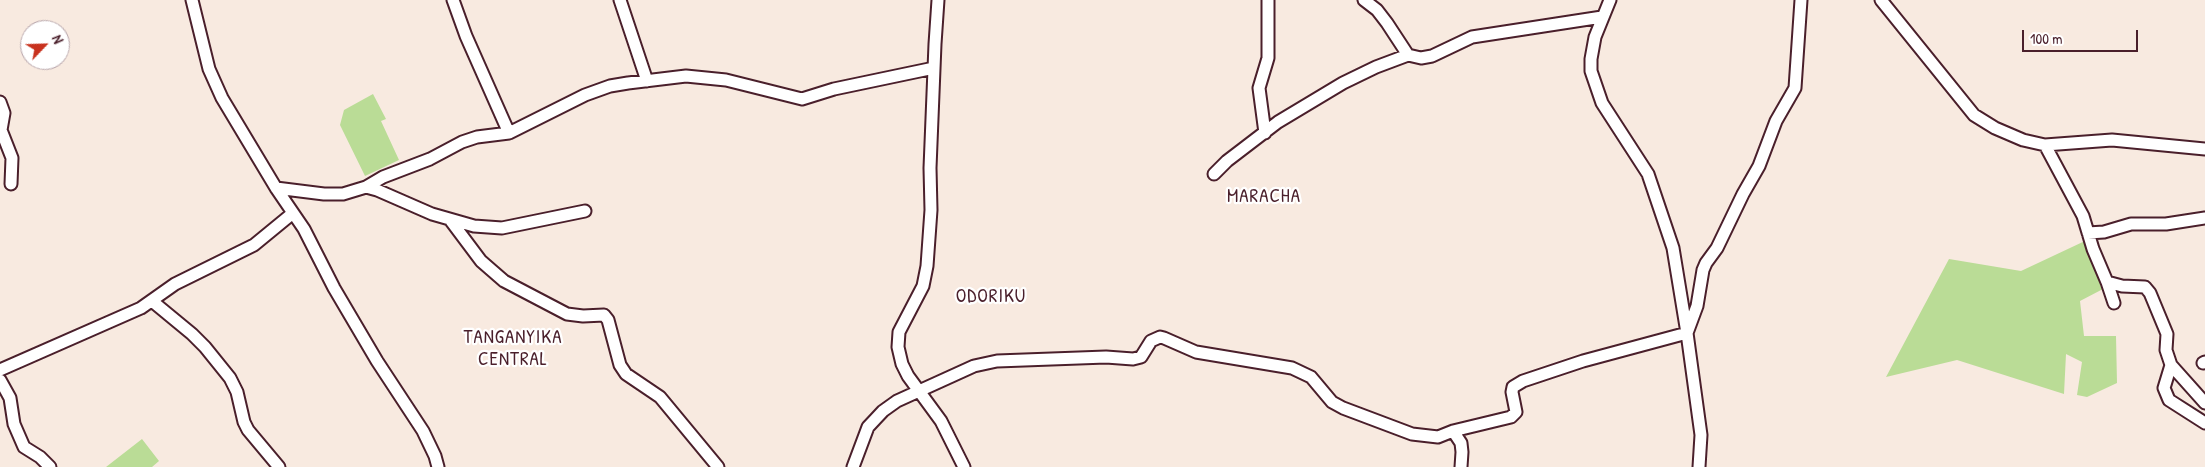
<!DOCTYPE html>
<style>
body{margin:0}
#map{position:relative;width:2205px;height:467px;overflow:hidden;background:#f8eae0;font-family:"Patrick Hand",sans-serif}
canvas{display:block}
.north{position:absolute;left:20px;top:20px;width:50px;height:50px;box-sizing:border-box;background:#fff;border:1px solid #b7a5aa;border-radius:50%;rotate:66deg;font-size:14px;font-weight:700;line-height:20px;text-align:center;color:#4a1f2b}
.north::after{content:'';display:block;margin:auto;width:18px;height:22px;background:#c8321e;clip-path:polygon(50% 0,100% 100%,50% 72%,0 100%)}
.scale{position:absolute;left:2022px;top:30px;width:116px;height:22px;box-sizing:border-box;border:2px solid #4a1f2b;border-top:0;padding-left:6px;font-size:15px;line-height:18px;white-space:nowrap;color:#4a1f2b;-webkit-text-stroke:4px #fff;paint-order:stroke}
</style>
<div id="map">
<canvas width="2205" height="467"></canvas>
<div class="north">N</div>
<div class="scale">100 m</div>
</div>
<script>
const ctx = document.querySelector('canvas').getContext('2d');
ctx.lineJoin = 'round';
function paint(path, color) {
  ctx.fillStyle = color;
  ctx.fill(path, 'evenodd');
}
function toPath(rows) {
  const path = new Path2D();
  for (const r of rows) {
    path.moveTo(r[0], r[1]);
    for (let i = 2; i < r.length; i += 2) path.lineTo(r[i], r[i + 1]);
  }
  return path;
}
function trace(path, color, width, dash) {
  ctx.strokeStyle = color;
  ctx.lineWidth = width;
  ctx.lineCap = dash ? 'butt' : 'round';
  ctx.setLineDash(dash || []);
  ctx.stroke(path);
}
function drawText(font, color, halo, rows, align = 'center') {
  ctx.font = font + ' "Patrick Hand",sans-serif';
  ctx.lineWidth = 4.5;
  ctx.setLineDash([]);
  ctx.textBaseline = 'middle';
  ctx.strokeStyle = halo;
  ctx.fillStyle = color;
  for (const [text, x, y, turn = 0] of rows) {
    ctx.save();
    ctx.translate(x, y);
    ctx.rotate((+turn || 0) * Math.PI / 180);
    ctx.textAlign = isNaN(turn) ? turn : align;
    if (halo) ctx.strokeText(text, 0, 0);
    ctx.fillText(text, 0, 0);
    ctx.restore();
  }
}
paint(toPath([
 [373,94,386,119,381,121,399,160,365,176,340,125,344,110],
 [2087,240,2103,289,2080,301,2084,336,2116,336,2117,383,2087,397,2077,395,2082,362,2066,354,2064,394,1957,360,1886,377,1949,259,2021,271],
 [142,439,159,461,152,467,106,467]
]), '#badc96');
const minor = toPath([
 [192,0,209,69,222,98,276,188,304,229,334,288,377,361,423,431,435,456,438,467],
 [453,0,466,36,509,133,585,95,610,86,628,83,686,76,726,80,802,99,834,89,934,68],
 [620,0,647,81],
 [938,0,935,44,930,168,931,210,927,266,923,286,899,332,898,347,902,364,908,376,941,421,964,467],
 [1364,0,1377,10,1387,23,1408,55],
 [1610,0,1595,37,1591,59,1591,71,1602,103,1648,174,1673,248,1687,333,1701,435,1699,467],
 [1881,0,1974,115,1995,128,2023,140,2045,145,2083,216,2093,249,2107,282,2122,286,2145,287,2150,293,2167,334,2166,350,2171,365,2164,388,2169,400,2205,423],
 [0,102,4,113,1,130,12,158,11,184],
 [1265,133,1259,88,1268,58,1268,0],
 [2045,145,2112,140,2205,149],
 [1214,174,1227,161,1278,122,1343,83,1376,67,1408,55,1421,58,1432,56,1472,37,1602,17],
 [366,187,377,190,432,214,474,226,502,228,585,211],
 [276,188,324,194,343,194,366,187,383,177,430,159,462,142,477,137,509,133],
 [451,221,481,261,504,281,567,314,583,316,604,315,608,320,620,365,626,374,660,397,718,467],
 [2088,233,2104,232,2131,224,2166,224,2205,218],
 [2107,282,2114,303],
 [152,301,192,334,205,347,230,378,237,392,244,422,248,430,279,467],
 [2203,363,2205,362],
 [2171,365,2205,403],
 [0,370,141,308,175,284,254,245,293,213],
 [0,380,10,398,14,424,24,447,40,457,50,467],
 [1453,431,1461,443,1462,452,1461,467],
 [853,467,868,427,883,411,897,401,974,366,997,361,1106,357,1133,359,1141,357,1151,341,1160,337,1164,338,1196,352,1292,368,1311,377,1332,402,1343,408,1412,434,1438,437,1453,431,1511,417,1516,412,1512,392,1513,387,1523,381,1583,361,1687,333,1697,306,1703,270,1706,263,1717,248,1743,194,1759,166,1776,121,1795,88,1801,0]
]);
trace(minor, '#4a1f2b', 15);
trace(minor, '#fff', 11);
ctx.letterSpacing = '1px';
drawText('19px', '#4a1f2b', '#fff', [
 ["MARACHA",1264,197],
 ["ODORIKU",991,297],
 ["TANGANYIKA",513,338],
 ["CENTRAL",513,360]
]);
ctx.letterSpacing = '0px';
</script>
